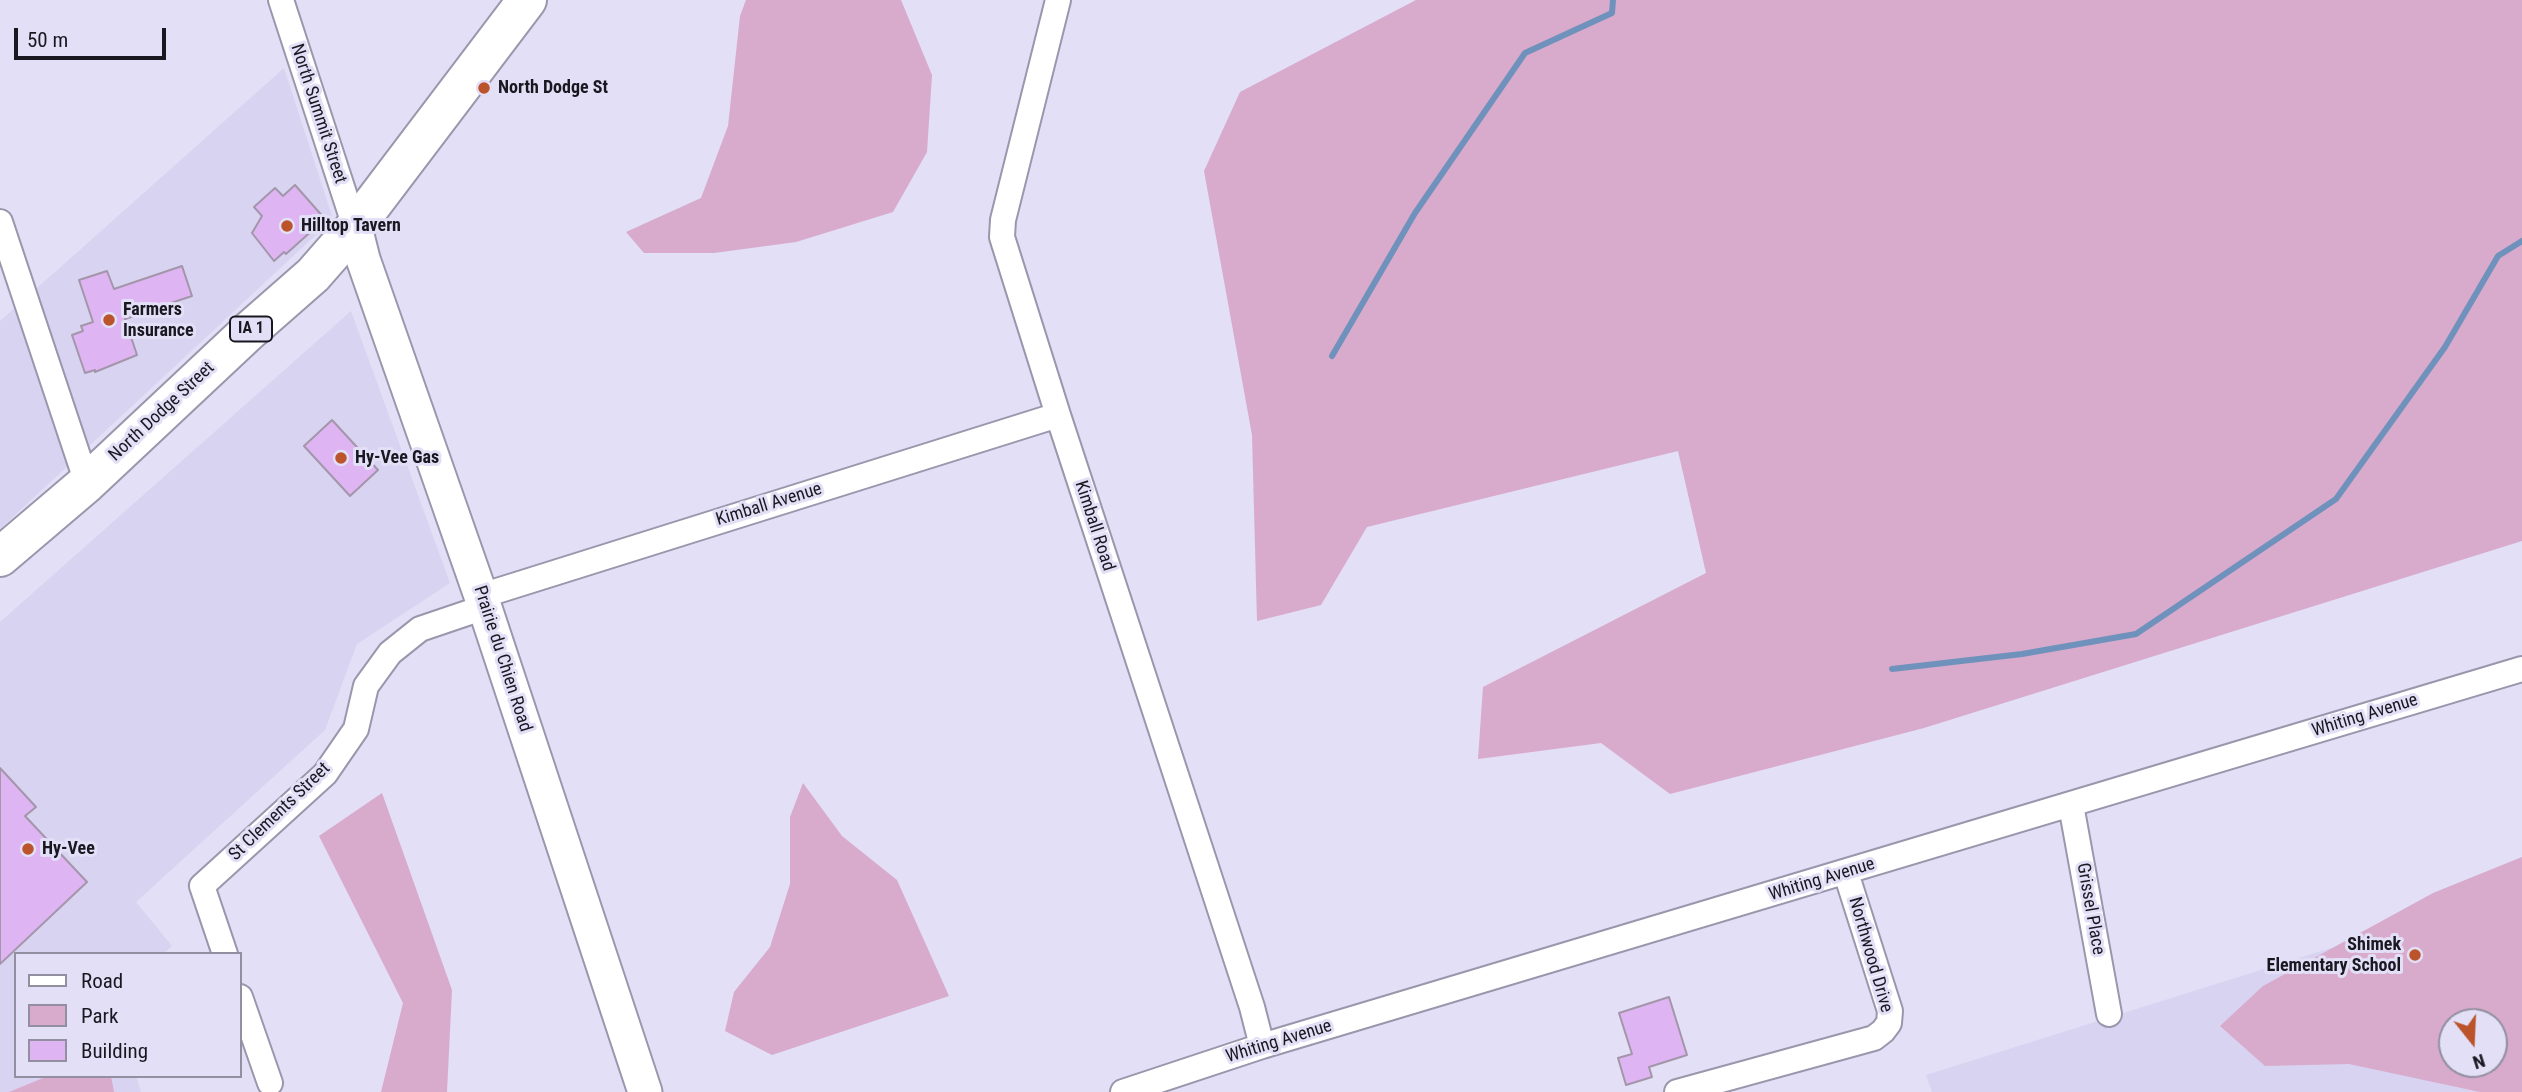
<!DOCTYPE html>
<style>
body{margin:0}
#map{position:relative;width:2522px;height:1092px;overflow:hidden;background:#e2dff6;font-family:"Roboto Condensed",sans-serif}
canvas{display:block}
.legend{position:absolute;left:14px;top:952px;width:228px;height:126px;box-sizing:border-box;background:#e2dff6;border:2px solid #928fa0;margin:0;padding:9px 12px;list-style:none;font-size:21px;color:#191820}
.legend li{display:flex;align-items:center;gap:14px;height:35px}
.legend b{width:35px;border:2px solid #928fa0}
.north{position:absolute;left:2438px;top:1008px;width:70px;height:70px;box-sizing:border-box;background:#e2dff6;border:2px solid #928fa0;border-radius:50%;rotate:162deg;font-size:19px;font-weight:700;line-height:28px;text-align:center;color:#191820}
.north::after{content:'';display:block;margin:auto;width:24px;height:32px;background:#bb542b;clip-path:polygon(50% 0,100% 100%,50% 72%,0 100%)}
.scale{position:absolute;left:14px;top:28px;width:152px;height:32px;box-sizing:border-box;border:4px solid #191820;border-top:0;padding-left:9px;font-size:21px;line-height:24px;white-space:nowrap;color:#191820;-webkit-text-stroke:5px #e2dff6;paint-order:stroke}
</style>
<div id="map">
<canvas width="2522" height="1092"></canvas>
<ul class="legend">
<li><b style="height:9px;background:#fff"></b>Road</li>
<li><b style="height:19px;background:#d8aacc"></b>Park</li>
<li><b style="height:19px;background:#deb5f2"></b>Building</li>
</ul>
<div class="north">N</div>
<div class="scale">50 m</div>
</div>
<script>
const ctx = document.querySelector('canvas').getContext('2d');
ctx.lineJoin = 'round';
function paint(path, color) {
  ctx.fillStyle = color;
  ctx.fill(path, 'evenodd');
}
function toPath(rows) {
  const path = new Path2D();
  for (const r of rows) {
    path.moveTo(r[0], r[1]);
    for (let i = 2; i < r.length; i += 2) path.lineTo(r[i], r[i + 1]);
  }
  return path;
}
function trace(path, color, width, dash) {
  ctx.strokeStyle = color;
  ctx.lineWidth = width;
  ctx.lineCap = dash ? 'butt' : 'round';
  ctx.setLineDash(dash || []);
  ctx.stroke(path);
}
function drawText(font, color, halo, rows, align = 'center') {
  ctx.font = font + ' "Roboto Condensed",sans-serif';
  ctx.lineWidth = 6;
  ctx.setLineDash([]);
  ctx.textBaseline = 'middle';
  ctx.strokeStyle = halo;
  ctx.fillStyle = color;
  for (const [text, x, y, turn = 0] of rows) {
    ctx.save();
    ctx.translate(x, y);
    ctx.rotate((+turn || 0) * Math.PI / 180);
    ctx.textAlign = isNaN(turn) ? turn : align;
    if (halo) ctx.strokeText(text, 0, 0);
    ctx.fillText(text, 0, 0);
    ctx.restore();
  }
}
paint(toPath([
 [284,68,333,219,0,529,0,321],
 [351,311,450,583,357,644,325,730,136,902,172,946,163,954,16,954,16,1076,136,1076,141,1092,0,1092,0,622],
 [2522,888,2522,1092,1932,1092,1926,1075],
 [2452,1022,2494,1022,2494,1064,2452,1064]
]), '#d8d3f1');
paint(toPath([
 [746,0,901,0,932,75,927,152,893,212,796,242,714,253,644,253,626,232,701,198,728,126,740,16],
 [1416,0,2522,0,2522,541,1924,728,1670,794,1601,743,1478,759,1483,687,1706,573,1678,451,1367,527,1321,605,1257,621,1252,435,1204,171,1240,92],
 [803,783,842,836,897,880,949,996,772,1055,725,1031,734,992,770,947,790,884,790,817],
 [382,793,452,990,447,1092,381,1092,403,1003,319,836],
 [2522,857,2522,1092,2480,1092,2349,1064,2265,1066,2220,1026,2263,986,2433,893],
 [2452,1022,2494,1022,2494,1064,2452,1064],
 [48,1076,111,1076,114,1092,9,1092]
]), '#d8aacc');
trace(toPath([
 [1332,356,1415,213,1525,53,1612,13,1613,0],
 [1892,669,2022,654,2136,634,2336,499,2445,347,2498,256,2522,241]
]), '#6e92bb', 6);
const building = toPath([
 [295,185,325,219,286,254,284,252,274,261,252,233,262,216,254,207,275,188,283,196,295,185],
 [182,266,192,296,171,303,172,307,156,312,155,309,125,319,137,355,95,372,95,370,85,373,72,335,83,331,81,326,93,322,79,280,107,271,114,289,182,266],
 [332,420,378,470,350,496,304,446,332,420],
 [0,768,36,807,25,816,87,882,0,964,0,768],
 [1669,997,1687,1055,1649,1067,1652,1077,1626,1085,1618,1058,1632,1054,1619,1013,1669,997]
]);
paint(building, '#deb5f2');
trace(building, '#a396aa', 2);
const street = toPath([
 [281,0,355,227],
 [1058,0,1003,220,1002,237,1058,415,1252,1007,1262,1046],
 [0,222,87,483],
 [481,596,1058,415],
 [2071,805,2109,1014],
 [225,954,202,886,325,774,356,729,366,686,390,653,420,629,485,607],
 [240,997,270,1083],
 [1123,1092,1262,1046,2522,669],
 [1677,1092,1874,1038,1883,1031,1889,1023,1890,1011,1846,873]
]);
const secondary = toPath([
 [355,227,363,259,481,596,645,1092]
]);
const primary = toPath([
 [0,557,87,483,248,332,313,275,355,227,527,0]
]);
trace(street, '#9a96ac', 28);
trace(secondary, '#9a96ac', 37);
trace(primary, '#9a96ac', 42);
trace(street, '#fff', 24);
trace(secondary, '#fff', 33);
trace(primary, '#fff', 38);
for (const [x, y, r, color] of [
 [484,88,7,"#bb542b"],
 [287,226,7,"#bb542b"],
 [109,320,7,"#bb542b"],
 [341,458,7,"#bb542b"],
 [28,849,7,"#bb542b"],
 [2415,955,7,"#bb542b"]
]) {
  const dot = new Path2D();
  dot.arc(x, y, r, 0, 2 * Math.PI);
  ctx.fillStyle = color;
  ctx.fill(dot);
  trace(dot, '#e2dff6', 2.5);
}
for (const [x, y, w] of [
 [251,329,42]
]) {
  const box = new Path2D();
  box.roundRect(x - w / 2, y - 12.5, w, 25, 5);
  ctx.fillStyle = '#e2dff6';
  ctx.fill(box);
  trace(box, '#191820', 2);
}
drawText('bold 16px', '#191820', null, [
 ["IA 1",251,329]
]);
drawText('bold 18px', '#191820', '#e2dff6', [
 ["North Dodge St",498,88],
 ["Hilltop Tavern",301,226],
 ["Farmers",123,310],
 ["Insurance",123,331],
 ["Hy-Vee Gas",355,458],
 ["Hy-Vee",42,849],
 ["Shimek",2401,945,"right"],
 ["Elementary School",2401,966,"right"]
], 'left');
drawText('18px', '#191820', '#e2dff6', [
 ["North Summit Street",318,114,72],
 ["North Dodge Street",162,412,-43],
 ["Kimball Avenue",769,505,-17],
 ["Kimball Road",1094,526,72],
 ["Prairie du Chien Road",502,659,72],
 ["Whiting Avenue",2365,716,-17],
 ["St Clements Street",280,812,-44],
 ["Whiting Avenue",1822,880,-17],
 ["Grissel Place",2090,909,80],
 ["Northwood Drive",1870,955,74],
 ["Whiting Avenue",1279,1042,-17]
]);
</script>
